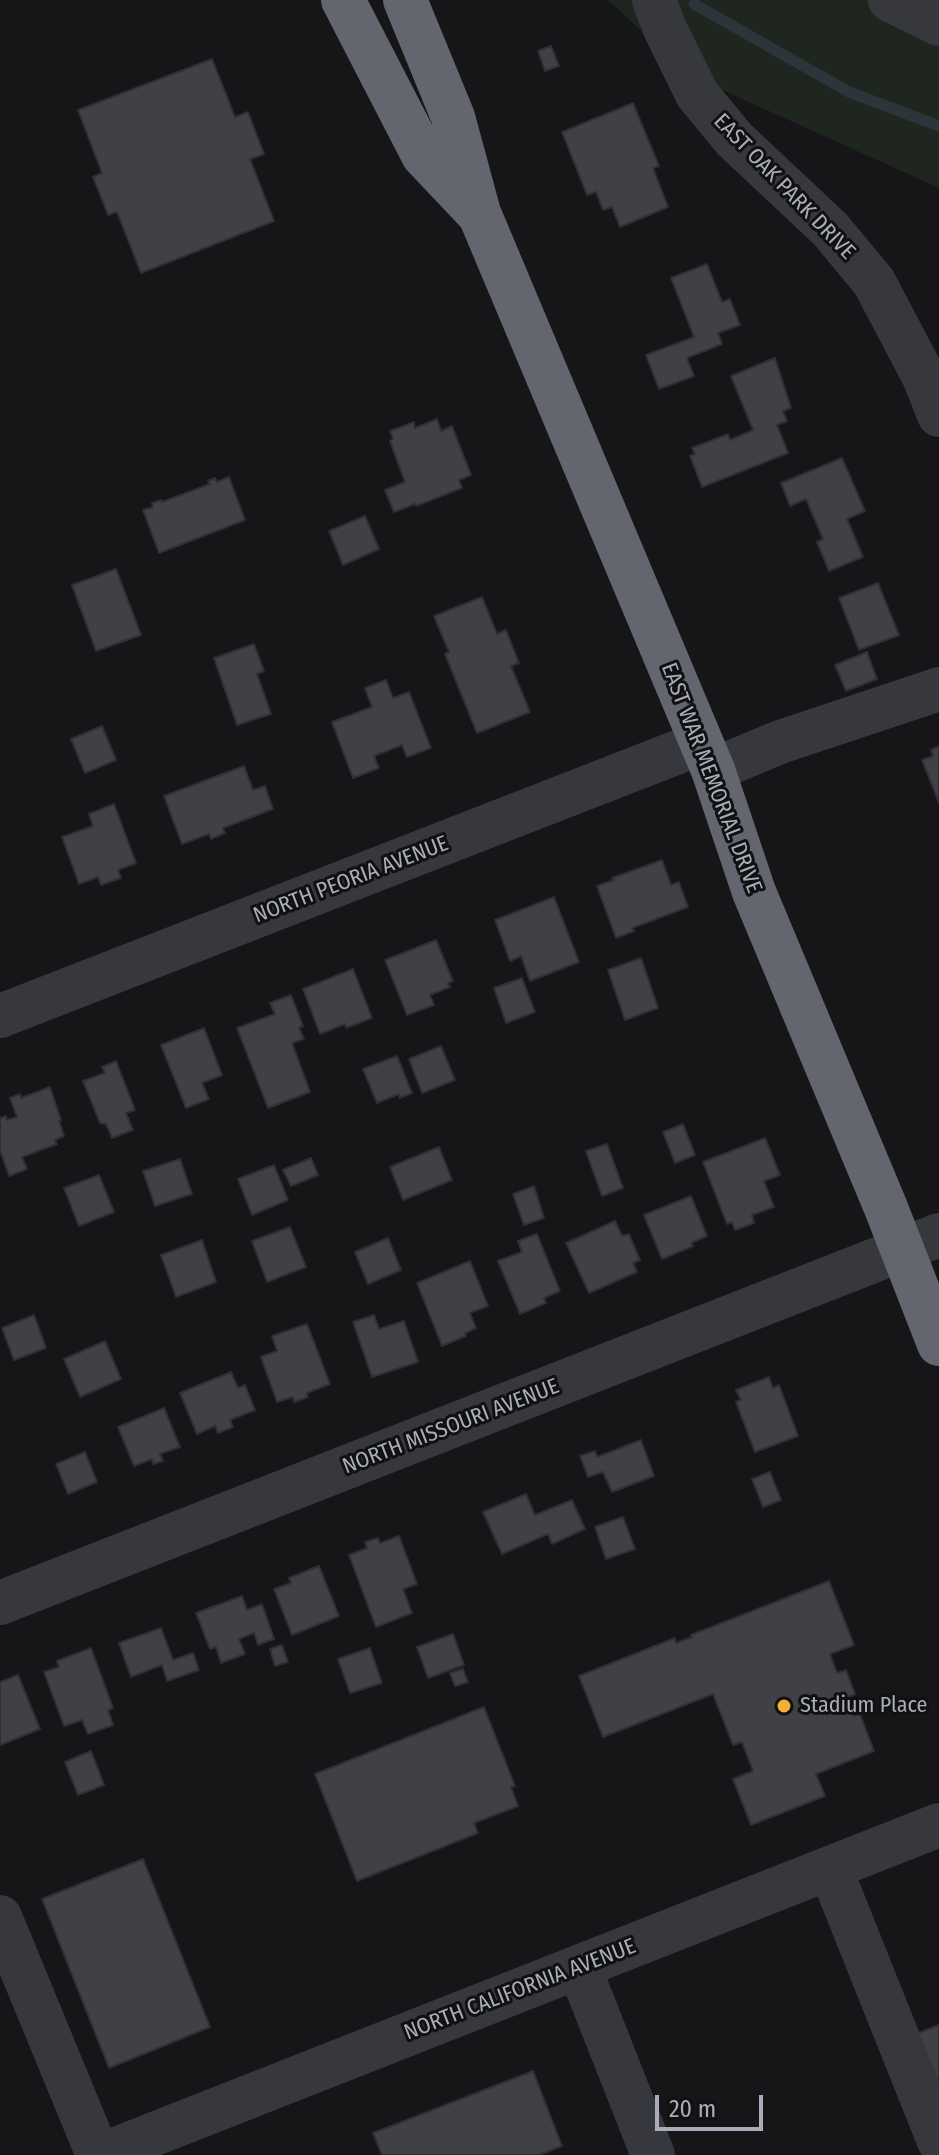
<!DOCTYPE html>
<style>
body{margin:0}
#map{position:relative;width:939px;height:2155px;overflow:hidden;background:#161618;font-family:"Fira Sans Condensed",sans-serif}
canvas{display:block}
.scale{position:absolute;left:655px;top:2095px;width:108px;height:36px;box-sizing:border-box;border:4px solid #a8adb8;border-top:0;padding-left:10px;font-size:24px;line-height:28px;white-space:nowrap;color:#a8adb8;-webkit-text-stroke:6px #111113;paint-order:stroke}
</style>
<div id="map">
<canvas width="939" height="2155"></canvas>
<div class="scale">20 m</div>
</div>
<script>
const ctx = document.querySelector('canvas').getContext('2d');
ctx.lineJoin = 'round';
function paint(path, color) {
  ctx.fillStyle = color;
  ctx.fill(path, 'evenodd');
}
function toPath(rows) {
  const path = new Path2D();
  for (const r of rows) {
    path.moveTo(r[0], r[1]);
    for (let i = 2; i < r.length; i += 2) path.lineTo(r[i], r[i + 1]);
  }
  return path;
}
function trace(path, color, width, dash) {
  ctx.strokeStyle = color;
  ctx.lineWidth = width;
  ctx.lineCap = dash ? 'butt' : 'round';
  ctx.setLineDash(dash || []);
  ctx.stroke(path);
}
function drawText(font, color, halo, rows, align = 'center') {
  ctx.font = font + ' "Fira Sans Condensed",sans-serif';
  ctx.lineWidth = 6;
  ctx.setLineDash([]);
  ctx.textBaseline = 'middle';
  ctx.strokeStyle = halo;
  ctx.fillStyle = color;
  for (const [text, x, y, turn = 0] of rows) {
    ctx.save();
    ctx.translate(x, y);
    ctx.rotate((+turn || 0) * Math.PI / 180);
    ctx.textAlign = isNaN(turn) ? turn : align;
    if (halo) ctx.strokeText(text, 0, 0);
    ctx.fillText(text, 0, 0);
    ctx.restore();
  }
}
paint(toPath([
 [608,0,939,0,939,188,689,75]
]), '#1e261f');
trace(toPath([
 [694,4,849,92,939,126]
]), '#2c353c', 11);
const building = toPath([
 [551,46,559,66,545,71,538,51,551,46],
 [212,59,235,117,248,112,264,154,250,159,274,221,141,273,117,212,108,215,93,177,102,173,78,110,212,59],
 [633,103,659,166,653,168,668,207,620,227,612,207,603,210,596,192,587,195,562,132,633,103],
 [707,264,722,302,730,299,740,325,718,333,722,344,687,358,694,376,659,389,646,355,694,337,671,278,707,264],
 [775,358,791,408,783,411,787,421,777,425,788,453,702,487,690,456,695,454,692,448,728,434,730,440,753,430,731,376,775,358],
 [437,419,441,431,452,426,471,475,459,480,462,488,416,506,415,504,394,512,385,490,405,482,390,441,393,439,390,431,414,422,415,428,437,419],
 [842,458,865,511,847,519,863,557,829,571,817,542,823,539,806,499,790,506,781,483,842,458],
 [229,477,245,520,159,553,143,510,153,507,152,503,161,500,162,502,210,484,208,481,215,478,217,482,229,477],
 [365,516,379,549,343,565,329,531,365,516],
 [116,569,141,635,96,651,72,585,116,569],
 [878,583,899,635,859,650,839,598,878,583],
 [482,597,497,634,506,630,519,663,511,666,530,712,477,733,445,654,449,652,434,616,482,597],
 [254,644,264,671,257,674,271,714,237,725,214,658,254,644],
 [867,652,877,679,846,691,835,665,867,652],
 [386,680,393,698,409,692,431,748,407,757,402,745,374,756,379,768,353,778,332,722,372,707,365,688,386,680],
 [102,726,116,760,85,773,71,739,102,726],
 [939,746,939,803,922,760,933,756,931,750,939,746],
 [244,766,253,790,265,786,273,809,223,828,225,833,211,839,209,834,182,844,164,796,244,766],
 [114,804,136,863,118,870,121,878,101,885,98,877,79,884,62,837,93,826,89,814,114,804],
 [662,860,671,885,679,882,688,907,632,928,634,931,616,938,597,886,614,880,612,878,662,860],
 [554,897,579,962,530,981,521,956,510,961,495,920,554,897],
 [436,940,453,981,448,983,450,987,430,995,434,1005,407,1015,385,960,436,940],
 [641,958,658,1008,625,1020,608,970,641,958],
 [353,969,372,1018,346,1028,345,1024,320,1034,303,989,353,969],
 [522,978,535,1012,506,1023,494,988,522,978],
 [291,995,303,1026,299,1028,304,1039,292,1043,310,1092,268,1108,237,1028,275,1014,270,1003,291,995],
 [204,1028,222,1075,202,1083,209,1099,186,1108,161,1045,204,1028],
 [441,1046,455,1080,422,1093,409,1059,441,1046],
 [397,1056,412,1093,400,1098,399,1094,377,1103,363,1069,397,1056],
 [116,1061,135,1110,126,1113,133,1130,112,1138,106,1124,100,1123,83,1081,105,1073,102,1067,116,1061],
 [50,1087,61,1120,59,1121,64,1136,55,1140,57,1144,22,1157,27,1169,9,1176,0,1150,0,1118,6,1116,7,1120,17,1117,10,1098,20,1094,21,1098,50,1087],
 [683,1124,695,1155,675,1163,663,1132,683,1124],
 [765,1138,780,1175,764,1181,774,1207,752,1215,754,1223,735,1230,732,1222,727,1224,703,1162,765,1138],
 [607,1144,623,1188,602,1196,586,1151,607,1144],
 [439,1147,452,1180,403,1200,390,1167,439,1147],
 [311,1158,318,1175,291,1186,283,1170,311,1158],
 [180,1159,192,1194,155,1206,143,1171,180,1159],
 [274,1165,288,1200,252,1215,238,1179,274,1165],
 [99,1175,114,1212,79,1226,64,1188,99,1175],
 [534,1186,544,1218,524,1225,513,1194,534,1186],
 [691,1196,707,1236,691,1243,693,1246,662,1259,644,1215,691,1196],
 [615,1221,622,1236,629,1234,640,1260,633,1263,637,1272,589,1293,566,1243,615,1221],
 [290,1227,306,1267,267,1282,252,1241,290,1227],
 [537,1234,560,1291,544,1298,546,1303,520,1314,498,1261,522,1252,518,1241,537,1234],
 [388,1238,401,1270,368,1284,355,1252,388,1238],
 [202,1240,216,1282,176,1297,161,1255,202,1240],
 [470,1261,488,1306,470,1313,476,1328,465,1333,466,1336,442,1346,417,1283,470,1261],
 [34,1315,46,1348,14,1360,2,1328,34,1315],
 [374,1315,379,1329,404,1321,418,1362,372,1377,353,1322,374,1315],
 [307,1324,330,1384,307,1393,308,1397,294,1402,293,1397,277,1402,261,1357,277,1351,272,1336,307,1324],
 [105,1341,121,1379,80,1397,64,1359,105,1341],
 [231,1372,238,1388,245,1385,255,1410,230,1420,233,1427,218,1433,215,1426,197,1434,180,1393,231,1372],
 [769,1377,773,1388,779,1385,798,1436,755,1452,736,1402,741,1400,736,1390,769,1377],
 [164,1408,180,1447,160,1454,163,1461,153,1464,152,1459,134,1466,118,1427,164,1408],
 [641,1440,654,1476,612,1492,603,1472,588,1477,580,1456,595,1451,597,1457,641,1440],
 [85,1452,97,1482,68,1494,56,1464,85,1452],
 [770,1472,781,1500,763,1507,752,1479,770,1472],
 [526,1494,535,1515,572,1500,585,1529,552,1544,548,1534,502,1554,483,1512,526,1494],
 [623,1517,635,1549,606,1559,595,1527,623,1517],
 [399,1536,417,1584,403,1589,412,1613,376,1627,349,1555,367,1548,365,1542,378,1538,380,1543,399,1536],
 [319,1566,339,1616,292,1635,274,1589,291,1583,289,1578,319,1566],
 [829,1581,854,1645,830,1654,837,1673,846,1670,855,1694,847,1698,854,1716,860,1714,874,1751,816,1774,825,1796,751,1825,733,1779,753,1771,742,1742,733,1745,713,1694,603,1737,579,1676,675,1638,676,1643,692,1637,691,1635,829,1581],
 [242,1596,247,1610,262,1604,274,1639,258,1645,254,1633,239,1639,245,1654,221,1663,216,1647,210,1649,196,1613,242,1596],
 [161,1628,173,1660,193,1653,199,1670,167,1681,162,1665,131,1677,119,1643,161,1628],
 [453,1634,464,1665,428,1678,417,1647,453,1634],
 [282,1645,288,1662,275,1666,270,1649,282,1645],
 [91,1648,113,1708,108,1710,113,1725,88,1734,82,1720,64,1726,44,1672,59,1667,57,1661,91,1648],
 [370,1648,382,1683,350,1693,338,1659,370,1648],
 [463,1669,468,1682,455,1686,450,1673,463,1669],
 [18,1675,40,1729,0,1745,0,1682,18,1675],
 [484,1707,515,1786,511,1787,518,1806,474,1823,478,1833,357,1881,315,1774,484,1707],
 [91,1751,104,1785,78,1795,65,1762,91,1751],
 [143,1859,210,2027,109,2068,42,1899,143,1859],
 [939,2025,939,2107,911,2036,939,2025],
 [533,2071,562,2146,539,2155,382,2155,373,2133,533,2071]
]);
paint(building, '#404145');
trace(building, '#303034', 2);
trace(toPath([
 [654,0,665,29,697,94,734,139,830,229,874,282,924,377,939,415],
 [890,0,939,24],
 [713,770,780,742,939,689],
 [0,1016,701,743],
 [0,1603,939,1235],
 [830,1868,939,2141],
 [0,1917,98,2155],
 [579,1967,653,2155],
 [101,2155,939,1825]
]), '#37383d', 44);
trace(toPath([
 [343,0,423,155,477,212],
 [405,0,453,117,479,213,713,770,754,892,886,1208,939,1344]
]), '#63666e', 44);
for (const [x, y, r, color] of [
 [784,1706,8,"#f2b134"]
]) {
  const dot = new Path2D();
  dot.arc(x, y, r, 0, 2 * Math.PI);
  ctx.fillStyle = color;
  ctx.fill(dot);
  trace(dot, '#111113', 3);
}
drawText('22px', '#a8adb8', '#111113', [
 ["EAST OAK PARK DRIVE",784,187,46],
 ["EAST WAR MEMORIAL DRIVE",711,778,69],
 ["NORTH PEORIA AVENUE",351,880,-21],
 ["NORTH MISSOURI AVENUE",451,1427,-21],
 ["NORTH CALIFORNIA AVENUE",520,1990,-21]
]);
drawText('22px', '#a8adb8', '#111113', [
 ["Stadium Place",800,1706]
], 'left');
</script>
